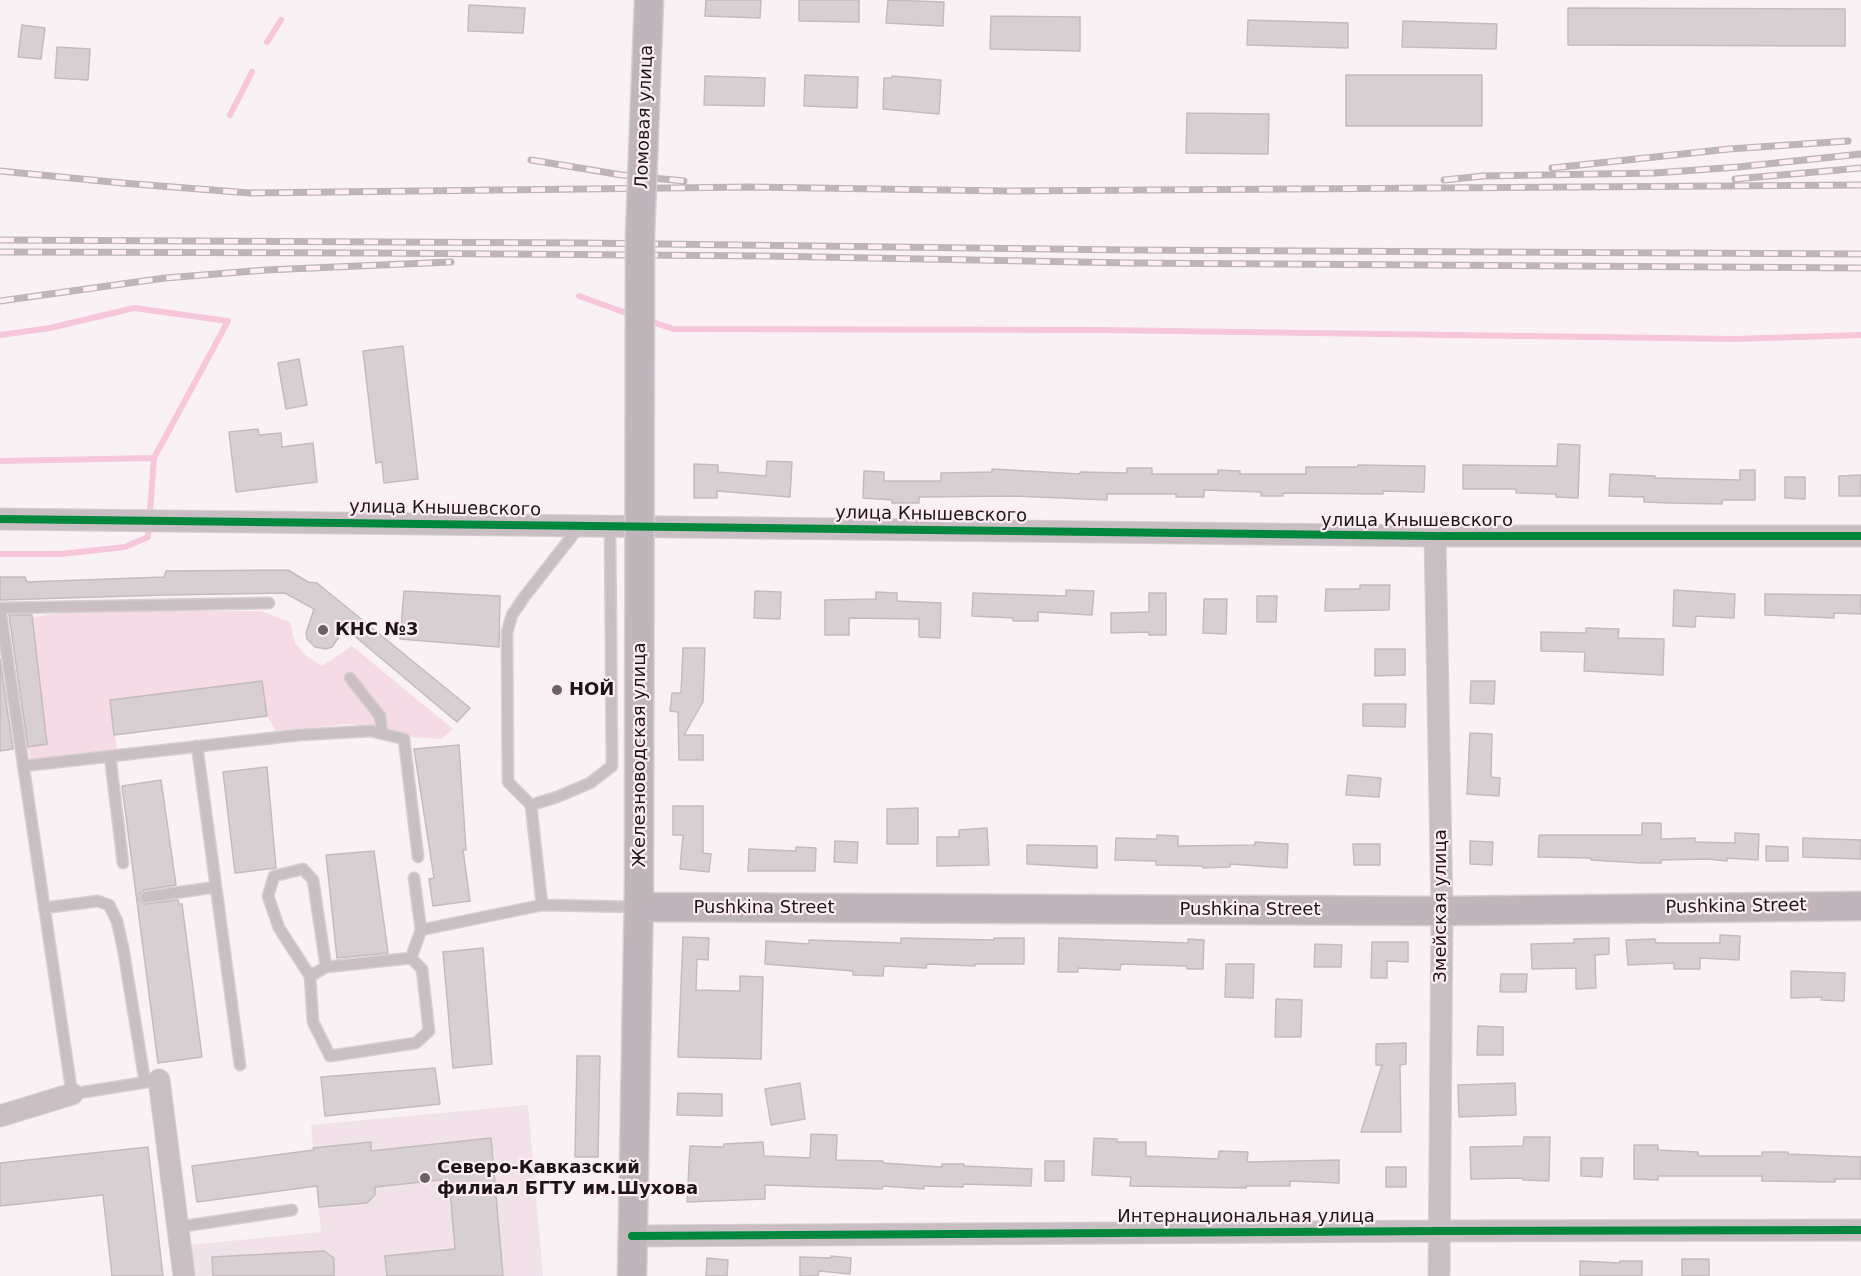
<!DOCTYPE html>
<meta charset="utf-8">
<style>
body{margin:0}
canvas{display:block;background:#faf1f5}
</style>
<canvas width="1861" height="1276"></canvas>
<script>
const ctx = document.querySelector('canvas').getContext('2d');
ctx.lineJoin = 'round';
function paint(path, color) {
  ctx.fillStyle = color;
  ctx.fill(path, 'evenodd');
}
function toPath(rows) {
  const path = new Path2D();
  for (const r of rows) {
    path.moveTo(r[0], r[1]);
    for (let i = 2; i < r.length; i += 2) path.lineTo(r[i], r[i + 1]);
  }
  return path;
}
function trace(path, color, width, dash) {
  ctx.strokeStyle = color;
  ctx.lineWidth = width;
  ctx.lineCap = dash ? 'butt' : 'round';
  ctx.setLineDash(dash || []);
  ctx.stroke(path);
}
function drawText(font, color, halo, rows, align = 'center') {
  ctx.font = font + ' "DejaVu Sans",sans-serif';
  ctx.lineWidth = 4.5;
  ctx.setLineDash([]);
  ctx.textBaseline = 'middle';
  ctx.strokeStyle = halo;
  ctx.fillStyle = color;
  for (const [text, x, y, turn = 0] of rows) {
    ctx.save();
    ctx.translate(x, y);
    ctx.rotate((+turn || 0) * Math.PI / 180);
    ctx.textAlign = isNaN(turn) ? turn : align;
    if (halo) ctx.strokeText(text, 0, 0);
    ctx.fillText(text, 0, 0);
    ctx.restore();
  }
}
paint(toPath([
 [528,1105,543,1276,193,1276,190,1245,321,1232,311,1125]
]), '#f1e1e8');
paint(toPath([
 [70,611,261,611,290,622,295,643,306,656,322,666,352,646,453,729,441,739,413,737,388,728,349,724,276,731,267,716,262,681,110,700,117,750,31,760,28,747,47,744,33,617]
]), '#f5dbe6');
trace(toPath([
 [267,42,281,20],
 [230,115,252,72],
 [579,296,632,315],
 [647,320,673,329,1099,330,1735,339,1861,335],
 [0,335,50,328,134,308,228,321,154,458,148,537,125,547,61,554,0,554],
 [0,461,154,458]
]), '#f6c6da', 6);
const building = toPath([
 [706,0,761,0,760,18,705,16,706,0],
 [799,0,859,0,859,22,799,21,799,0],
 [888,0,944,2,943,26,886,23,888,0],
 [469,5,525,8,523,33,468,31,469,5],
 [1568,8,1845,9,1845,46,1568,45,1568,8],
 [991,16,1080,17,1080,51,990,49,991,16],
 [1248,20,1348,23,1348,48,1247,45,1248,20],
 [1403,21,1497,24,1496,49,1402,47,1403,21],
 [22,25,45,28,41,59,18,57,22,25],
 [57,47,90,49,88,80,55,78,57,47],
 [805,75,858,77,857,108,804,106,805,75],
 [1346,75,1482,75,1482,126,1346,126,1346,75],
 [705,76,765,78,764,106,704,105,705,76],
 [892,76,941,80,939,114,883,109,884,78,892,78,892,76],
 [1187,113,1269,114,1268,154,1186,153,1187,113],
 [403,346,418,479,384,483,382,462,376,463,363,351,403,346],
 [299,359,307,405,286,409,278,363,299,359],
 [258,429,259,435,281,433,282,447,313,443,317,482,236,492,229,432,258,429],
 [1558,444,1580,445,1578,498,1556,497,1556,494,1516,493,1516,489,1463,489,1463,465,1557,466,1558,444],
 [767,461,792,462,790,497,717,491,717,498,694,498,694,464,718,465,718,472,766,476,767,461],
 [1358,465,1425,466,1424,492,1383,491,1383,494,1283,493,1283,496,1261,496,1261,492,1204,490,1204,497,1176,497,1176,494,1107,494,1107,500,1014,496,919,497,919,503,892,503,892,500,863,498,864,471,884,472,884,481,941,481,941,473,992,472,992,469,1080,474,1080,472,1127,473,1127,468,1152,468,1152,474,1218,474,1218,470,1240,471,1240,474,1306,474,1306,467,1358,467,1358,465],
 [1740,470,1755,470,1755,500,1722,500,1722,504,1670,503,1644,502,1644,497,1609,496,1610,474,1655,476,1655,478,1740,480,1740,470],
 [1861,475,1861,496,1839,496,1839,476,1861,475],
 [1785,477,1805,477,1805,499,1785,498,1785,477],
 [288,570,308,582,317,583,470,708,457,722,345,628,332,647,326,649,315,647,307,639,306,633,314,609,285,593,164,595,0,600,0,577,25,577,27,582,164,577,166,571,288,570],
 [1360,585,1390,585,1389,610,1325,611,1326,589,1360,589,1360,585],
 [1066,590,1094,591,1092,615,1038,612,1038,621,1013,621,1013,618,972,616,973,593,1066,596,1066,590],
 [1674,590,1735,594,1734,618,1696,616,1695,627,1673,626,1674,590],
 [404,591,500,596,499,647,400,639,404,591],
 [755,591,781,592,780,619,754,618,755,591],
 [876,592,897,593,897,601,941,603,940,638,919,637,919,619,849,618,849,635,825,635,825,600,876,599,876,592],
 [1149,593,1166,593,1166,635,1149,635,1149,632,1111,633,1111,613,1149,612,1149,593],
 [1765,594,1861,595,1861,614,1834,613,1834,618,1765,615,1765,594],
 [1257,596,1277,596,1276,622,1257,622,1257,596],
 [1204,599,1227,599,1226,634,1203,633,1204,599],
 [9,615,32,615,47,744,28,747,9,615],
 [1586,628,1619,629,1618,638,1664,639,1663,675,1584,671,1585,652,1541,651,1541,632,1586,633,1586,628],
 [683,648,705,648,703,702,684,735,703,735,703,760,679,760,678,712,670,711,672,693,681,693,683,648],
 [1375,649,1405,649,1405,675,1375,676,1375,649],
 [0,659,13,749,0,751,0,659],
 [262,681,267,716,114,735,110,700,262,681],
 [1471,681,1495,681,1494,704,1470,703,1471,681],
 [1363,704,1406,704,1405,727,1363,726,1363,704],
 [1470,733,1492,734,1491,777,1500,778,1499,796,1467,794,1470,733],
 [459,745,466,850,463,850,470,901,433,906,429,879,434,878,414,749,459,745],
 [267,767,276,868,235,873,223,772,267,767],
 [1348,775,1381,778,1379,797,1346,795,1348,775],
 [161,780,176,885,144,890,139,894,139,899,144,904,178,900,179,904,182,904,202,1057,158,1063,122,786,161,780],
 [673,806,703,806,703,853,711,854,709,872,680,869,683,835,673,835,673,806],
 [918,808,918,844,887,844,887,809,918,808],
 [1642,823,1661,823,1661,839,1695,838,1695,842,1735,843,1735,833,1759,834,1758,860,1727,858,1727,861,1708,859,1661,860,1661,863,1641,863,1591,860,1591,858,1538,857,1539,835,1642,835,1642,823],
 [987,828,989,865,937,866,937,837,959,837,959,830,987,828],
 [1157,835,1178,836,1178,846,1255,845,1255,842,1288,844,1287,868,1230,864,1230,867,1203,868,1203,866,1156,865,1156,861,1115,860,1116,838,1157,839,1157,835],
 [1803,838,1861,840,1861,859,1803,857,1803,838],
 [835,841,858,842,857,863,834,862,835,841],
 [1470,841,1493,842,1492,865,1470,864,1470,841],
 [1353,844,1380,844,1380,865,1354,865,1353,844],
 [1027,845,1097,846,1097,868,1027,864,1027,845],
 [1766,846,1788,847,1788,861,1766,861,1766,846],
 [796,847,816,848,815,871,748,871,749,849,796,851,796,847],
 [374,851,388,953,337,958,326,855,374,851],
 [1720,935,1740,936,1739,960,1700,958,1700,969,1674,969,1674,963,1628,965,1626,940,1655,939,1656,943,1720,943,1720,935],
 [683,937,709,938,708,960,697,959,696,990,740,991,740,976,763,977,761,1059,678,1057,683,937],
 [901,938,994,940,994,938,1024,938,1024,964,975,964,975,966,927,964,926,968,884,966,883,976,853,975,853,971,765,964,766,941,809,944,809,940,901,943,901,938],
 [1059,938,1188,943,1188,939,1204,940,1203,969,1187,969,1187,966,1121,964,1120,970,1078,968,1078,972,1058,972,1059,938],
 [1609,938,1609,954,1595,955,1596,988,1576,989,1576,968,1532,969,1531,944,1574,943,1574,939,1609,938],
 [1372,942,1408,942,1408,962,1387,961,1387,978,1371,978,1372,942],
 [1315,944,1342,945,1341,967,1314,967,1315,944],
 [483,948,492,1064,453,1068,443,952,483,948],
 [1226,964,1254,964,1253,998,1225,997,1226,964],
 [1791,971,1845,973,1844,1001,1821,1000,1822,997,1791,998,1791,971],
 [1501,974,1527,974,1526,992,1500,992,1501,974],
 [1276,999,1302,1000,1301,1037,1275,1037,1276,999],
 [1478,1026,1503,1027,1503,1055,1477,1055,1478,1026],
 [1406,1043,1406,1064,1400,1065,1401,1132,1361,1132,1382,1065,1376,1065,1376,1044,1406,1043],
 [577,1056,600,1056,598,1157,575,1157,577,1056],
 [435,1068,440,1104,325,1116,321,1077,435,1068],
 [800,1083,805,1119,771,1125,765,1089,800,1083],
 [1515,1083,1516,1115,1459,1117,1458,1085,1515,1083],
 [678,1093,722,1094,722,1116,677,1115,678,1093],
 [811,1134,837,1135,836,1160,883,1161,883,1163,942,1167,942,1164,964,1164,964,1166,1032,1169,1031,1186,963,1184,963,1187,924,1186,924,1189,883,1186,882,1189,765,1185,765,1199,687,1202,690,1146,723,1147,724,1144,763,1142,764,1156,810,1158,811,1134],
 [1524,1137,1550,1137,1549,1181,1523,1180,1523,1178,1471,1179,1470,1147,1523,1146,1524,1137],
 [491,1138,503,1276,387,1276,385,1256,455,1249,449,1179,375,1187,375,1195,367,1203,319,1207,317,1186,197,1202,192,1166,314,1150,313,1148,371,1142,371,1151,491,1138],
 [1094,1138,1117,1139,1117,1142,1146,1142,1146,1156,1218,1159,1219,1151,1248,1152,1247,1162,1339,1160,1339,1183,1290,1181,1290,1186,1246,1186,1246,1188,1130,1186,1131,1177,1092,1175,1094,1138],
 [1634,1145,1658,1145,1658,1150,1698,1152,1698,1156,1762,1156,1762,1152,1788,1152,1788,1154,1861,1157,1861,1179,1835,1179,1835,1182,1762,1181,1762,1176,1658,1176,1658,1180,1634,1179,1634,1145],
 [148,1147,163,1276,112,1276,103,1195,0,1206,0,1163,148,1147],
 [1581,1158,1603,1158,1602,1177,1581,1176,1581,1158],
 [1045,1161,1064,1161,1064,1181,1045,1181,1045,1161],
 [1386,1167,1406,1167,1406,1187,1386,1187,1386,1167],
 [324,1251,334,1258,334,1276,213,1276,212,1257,324,1251],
 [831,1256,851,1258,850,1274,819,1271,818,1276,800,1276,800,1257,831,1258,831,1256],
 [707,1258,728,1260,727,1276,706,1276,707,1258],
 [1682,1259,1709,1259,1709,1276,1682,1276,1682,1259],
 [1580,1261,1620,1263,1620,1261,1642,1261,1642,1276,1580,1276,1580,1261]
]);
paint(building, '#d8cfd3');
trace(building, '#c4bbbf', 1.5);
const service = toPath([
 [350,678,380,716,382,734],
 [197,746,240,1065],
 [110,756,123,863],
 [23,766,299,735,371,731,404,739,418,857],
 [531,805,557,797,590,783,612,766,610,526],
 [146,897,216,887],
 [542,905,531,805,508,782,507,632,512,615,525,596,580,526],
 [44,908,98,901,109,905,117,921,123,948,145,1082],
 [421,930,542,905,636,907],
 [411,958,422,969,429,1031,416,1043,330,1056,313,1022,310,976,326,967,411,958],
 [411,958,421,930,414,878],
 [310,976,279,928,268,896,274,876,303,869,313,880,326,967],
 [159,1080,72,1094,0,608,269,603],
 [178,1227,292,1210]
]);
const minor = toPath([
 [0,519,1435,536,1861,536],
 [1435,536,1442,911,1439,1276],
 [159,1080,184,1276],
 [0,1116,72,1094],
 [632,1236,1439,1231,1861,1230]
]);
const secondary = toPath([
 [640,907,1442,911,1861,906],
 [632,1276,639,888]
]);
trace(service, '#d6cfd2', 13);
trace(minor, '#d6cfd2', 23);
trace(secondary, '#d6cfd2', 31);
trace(service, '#c9bfc3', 10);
trace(minor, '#c9bfc3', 21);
trace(secondary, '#c0b5ba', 28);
const rail = toPath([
 [531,160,622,175,684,181],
 [1552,168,1729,149,1848,141],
 [0,171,122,183,250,193,750,187,1008,191,1861,185],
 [1735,179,1861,168],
 [1444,180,1483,176,1655,173,1738,167,1861,154],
 [0,240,583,243,1127,250,1861,254],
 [0,252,372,253,767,256,1130,263,1861,268],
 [0,301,165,278,266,270,451,262]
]);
trace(rail, '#beb5b9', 7);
trace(rail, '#feedf4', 4.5, [14]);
const secondaryBridge = toPath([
 [639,886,640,235,649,0]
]);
trace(secondaryBridge, '#d6cfd2', 31, []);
trace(secondaryBridge, '#c0b5ba', 28);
trace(toPath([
 [0,519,1435,536,1861,536],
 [632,1236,1439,1231,1861,1230]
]), '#00873e', 8);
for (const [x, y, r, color] of [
 [323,630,6,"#6c6266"],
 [557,690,6,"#6c6266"],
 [425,1178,6,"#6c6266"]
]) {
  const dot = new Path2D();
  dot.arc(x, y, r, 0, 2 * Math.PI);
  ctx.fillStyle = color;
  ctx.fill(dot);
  trace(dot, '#feedf4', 2);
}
drawText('18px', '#1f1519', '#feedf4', [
 ["Ломовая улица",645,117,-88],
 ["улица Кнышевского",445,509,1],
 ["улица Кнышевского",931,515,1],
 ["улица Кнышевского",1417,521],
 ["Железноводская улица",640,755,-90],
 ["Змейская улица",1441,906,-90],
 ["Pushkina Street",1736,907,-1],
 ["Pushkina Street",764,908],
 ["Pushkina Street",1250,910],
 ["Интернациональная улица",1246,1217]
]);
drawText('bold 18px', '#1f1519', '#feedf4', [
 ["КНС №3",335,630],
 ["НОЙ",569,690],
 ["Северо-Кавказский",437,1168],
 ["филиал БГТУ им.Шухова",437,1189]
], 'left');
</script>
